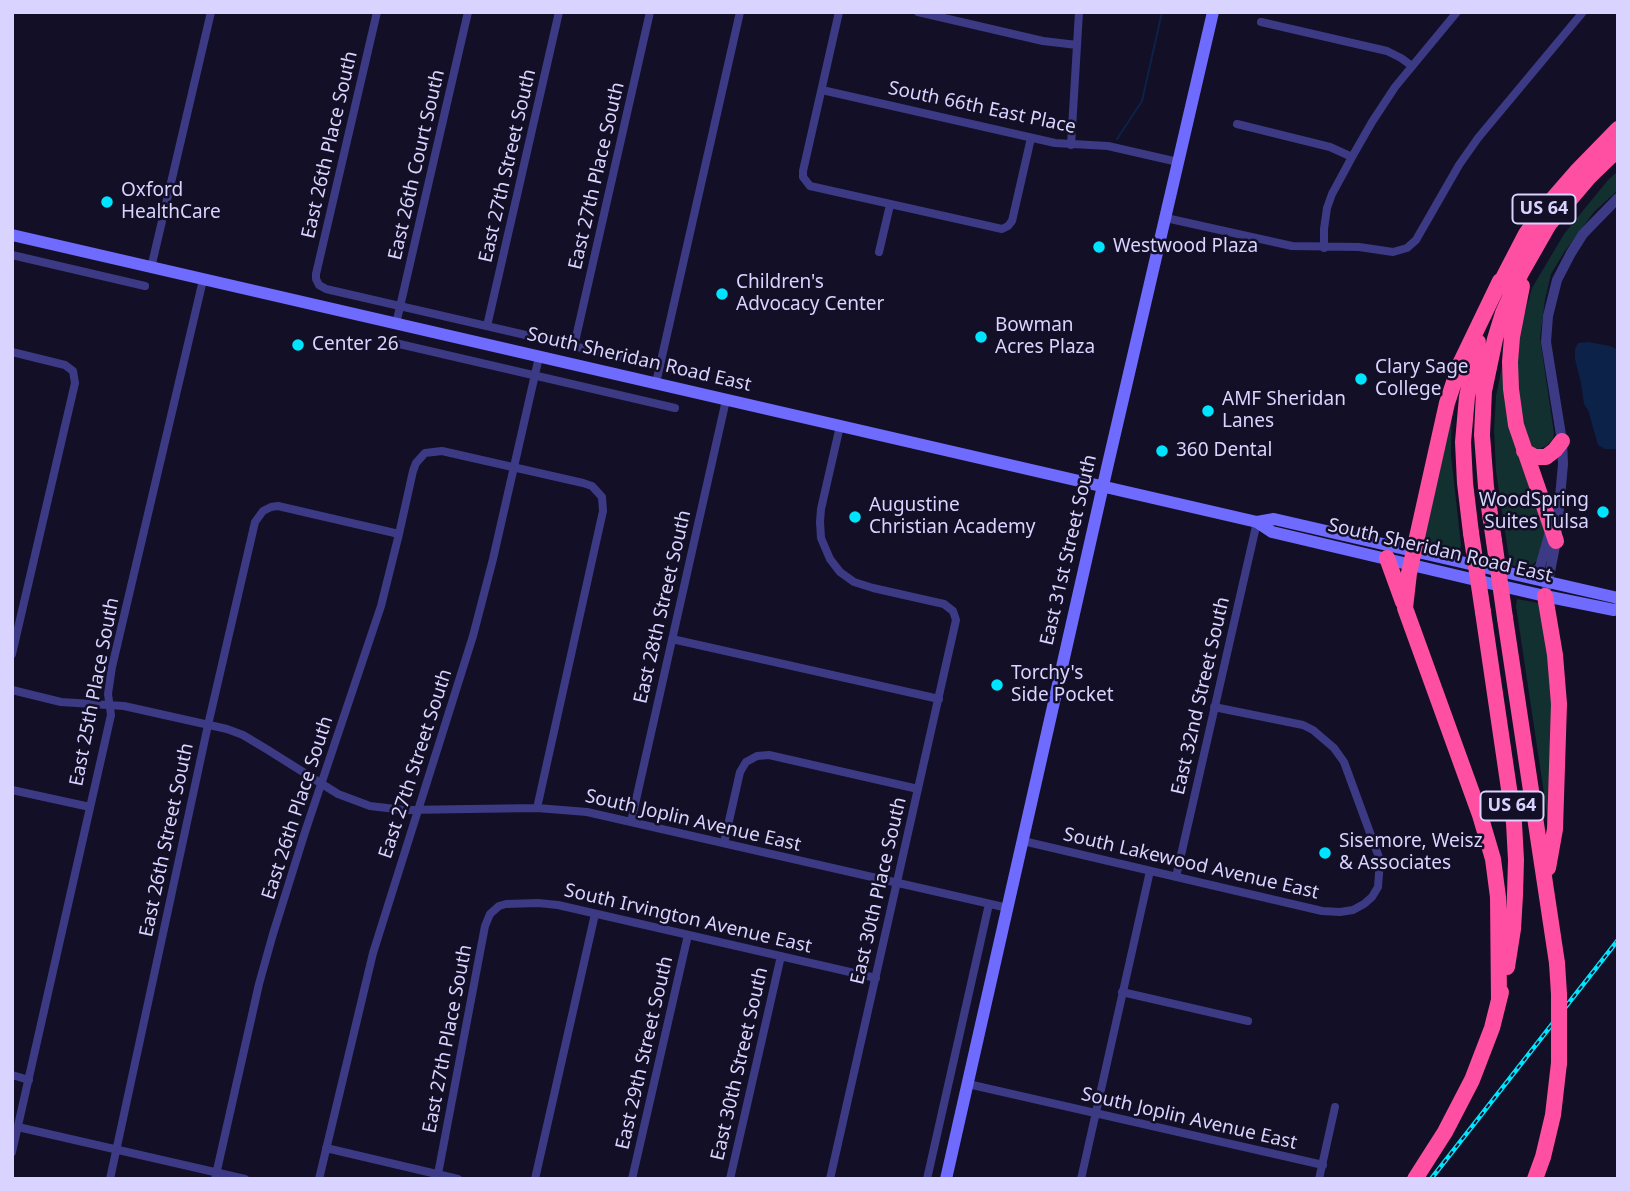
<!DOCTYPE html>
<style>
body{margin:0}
#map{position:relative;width:1630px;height:1191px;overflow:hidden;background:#130f26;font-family:"Noto Sans",sans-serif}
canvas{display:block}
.frame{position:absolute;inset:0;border:14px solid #d9d4ff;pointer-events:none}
</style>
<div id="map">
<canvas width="1630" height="1191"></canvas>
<div class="frame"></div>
</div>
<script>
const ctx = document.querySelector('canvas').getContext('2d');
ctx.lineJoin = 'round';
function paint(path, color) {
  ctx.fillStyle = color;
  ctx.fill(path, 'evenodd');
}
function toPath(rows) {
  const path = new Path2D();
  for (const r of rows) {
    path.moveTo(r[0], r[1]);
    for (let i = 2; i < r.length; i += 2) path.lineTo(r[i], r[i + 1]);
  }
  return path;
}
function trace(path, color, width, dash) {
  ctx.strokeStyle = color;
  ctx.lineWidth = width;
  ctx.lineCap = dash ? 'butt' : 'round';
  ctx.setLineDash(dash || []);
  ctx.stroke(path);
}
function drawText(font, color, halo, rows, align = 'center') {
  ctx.font = font + ' "Noto Sans",sans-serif';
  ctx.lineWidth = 5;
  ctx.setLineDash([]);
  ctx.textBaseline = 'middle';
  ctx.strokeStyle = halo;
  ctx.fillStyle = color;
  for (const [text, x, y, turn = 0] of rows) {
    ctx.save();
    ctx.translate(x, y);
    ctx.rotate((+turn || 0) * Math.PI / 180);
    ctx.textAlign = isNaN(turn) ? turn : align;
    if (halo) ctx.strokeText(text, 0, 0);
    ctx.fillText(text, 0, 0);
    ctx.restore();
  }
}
paint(toPath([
 [1618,171,1618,190,1594,212,1565,251,1551,274,1545,300,1540,338,1554,433,1553,439,1546,446,1539,449,1529,447,1523,431,1516,372,1517,341,1532,288,1564,234,1608,180],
 [1505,351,1546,531,1538,560,1532,565,1525,568,1510,565,1496,471,1494,429,1496,396],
 [1452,404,1451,455,1461,545,1459,554,1457,554,1422,545],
 [1517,599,1544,604,1554,695,1549,827,1516,606]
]), '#12302f');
paint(toPath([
 [1588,342,1610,346,1618,350,1618,449,1605,449,1598,445,1588,410,1584,404,1581,383,1575,359,1575,349,1578,343]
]), '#0c2248');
trace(toPath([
 [1117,139,1142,101,1162,12]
]), '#0c2248', 2);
trace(toPath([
 [377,12,316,274,316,279,319,285,326,289,660,366],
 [839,12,803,171,803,177,810,186,1002,229,1008,226,1012,221,1031,138],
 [918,12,1043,41,1077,45],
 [1261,22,1387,51,1401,58,1412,66],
 [822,90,1055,143,1108,146,1178,162],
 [1237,124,1330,147,1352,157],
 [1071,145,1079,12],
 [1166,218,1292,246,1359,247,1393,252,1407,248,1416,240,1459,165,1478,138,1583,12],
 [1324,248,1324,229,1327,208,1332,194,1352,157,1372,122,1395,87,1457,12],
 [879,252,890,205],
 [12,255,145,286],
 [151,268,211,12],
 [396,324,468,12],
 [487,326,559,12],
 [395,343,675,408],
 [574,346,650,12],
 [12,352,65,365,73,371,75,383,12,654],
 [656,383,740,12],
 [672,639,939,699],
 [12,690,61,702,124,706,227,729,243,735,268,750,338,794,370,806,404,810,537,808,587,812,1008,908],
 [12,790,90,807],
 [631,822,726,400],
 [1023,841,1322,911,1340,912,1353,910,1364,904,1372,897,1378,887,1380,860,1344,762,1334,748,1313,730,1303,725,1214,707],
 [724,843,740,772,746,762,757,756,769,755,918,789],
 [1176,877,1257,522],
 [1122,992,1248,1021],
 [12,1075,29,1080],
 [968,1084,1323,1165],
 [18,1127,245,1179],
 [326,1148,458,1179],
 [12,1152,111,715,108,694,112,667,203,280],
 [438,1174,485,926,490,914,499,906,506,904,538,903,558,905,876,978],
 [110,1179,208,725,255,522,263,511,271,507,278,506,399,534],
 [215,1179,259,984,273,934,305,832,381,606,399,534,413,471,416,463,425,453,442,451,583,483,592,486,602,497,603,511,537,808],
 [319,1179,373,953,473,636,493,559,539,357],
 [535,1179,595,914],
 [632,1179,688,935],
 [730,1179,781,956],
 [830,1179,956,620,953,611,944,604,873,588,854,582,840,572,830,559,821,538,820,522,821,509,840,426],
 [927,1179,989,904],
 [1081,1179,1150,871],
 [1319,1179,1335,1107]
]), '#3d3a85', 8);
trace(toPath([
 [1528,577,1540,567,1551,528],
 [1547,587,1556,541,1563,464,1562,441,1546,342,1548,316,1557,280,1571,253,1583,234,1618,198]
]), '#3d3a85', 10);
trace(toPath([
 [12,235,1192,507,1257,522,1272,532,1467,578,1545,596,1614,610,1618,609],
 [1257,522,1274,519,1618,598],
 [946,1179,1107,468,1213,12]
]), '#6f6bff', 12);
trace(toPath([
 [1522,286,1512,337,1510,362,1511,389,1516,425,1556,541],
 [1498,288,1526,234,1544,209,1578,170,1618,129],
 [1524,451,1535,457,1546,457,1555,450,1562,441],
 [1471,533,1465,483,1463,442,1467,397,1478,342],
 [1494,541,1486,487,1482,435,1484,391,1495,339,1503,313,1521,273,1549,224,1589,177,1618,149],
 [1387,558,1403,602],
 [1545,596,1555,655,1559,704,1555,829,1548,868],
 [1483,612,1514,823,1516,860,1515,895,1513,929,1507,967],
 [1505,618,1557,963],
 [1499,1000,1498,897,1493,859,1480,815,1405,608,1409,573,1447,403,1460,364,1500,281],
 [1415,1179,1445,1132,1472,1080,1492,1028,1501,992],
 [1535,1179,1543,1157,1553,1115,1559,1063]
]), '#ff4fa3', 16);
const rail = toPath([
 [1431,1179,1618,940]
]);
trace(rail, '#00e5ff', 4.5);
trace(rail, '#130f26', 2, [5]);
trace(toPath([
 [1471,533,1483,612],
 [1494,541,1505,618],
 [1557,963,1559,994,1559,1063]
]), '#ff4fa3', 16);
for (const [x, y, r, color] of [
 [107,202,7,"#00e5ff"],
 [1099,247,7,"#00e5ff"],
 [722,294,7,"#00e5ff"],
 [981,337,7,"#00e5ff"],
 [298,345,7,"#00e5ff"],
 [1361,379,7,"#00e5ff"],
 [1208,411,7,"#00e5ff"],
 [1162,451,7,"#00e5ff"],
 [1603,512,7,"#00e5ff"],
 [855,517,7,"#00e5ff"],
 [997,685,7,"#00e5ff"],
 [1325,853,7,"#00e5ff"]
]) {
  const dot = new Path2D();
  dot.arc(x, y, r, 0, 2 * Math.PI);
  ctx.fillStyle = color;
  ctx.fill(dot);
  trace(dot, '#130f26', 2.5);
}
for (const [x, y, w] of [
 [1544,209,63],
 [1512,806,63]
]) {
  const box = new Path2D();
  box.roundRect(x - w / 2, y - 14.5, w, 29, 5);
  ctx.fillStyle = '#130f26';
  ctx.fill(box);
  trace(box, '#d9d4ff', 2);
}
drawText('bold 18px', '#d9d4ff', null, [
 ["US 64",1544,209],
 ["US 64",1512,806]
]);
drawText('19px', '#d9d4ff', '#130f26', [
 ["South 66th East Place",982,108,12],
 ["East 26th Place South",330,145,-77],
 ["East 26th Court South",417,165,-77],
 ["East 27th Street South",508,166,-77],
 ["East 27th Place South",597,176,-77],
 ["South Sheridan Road East",639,360,13],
 ["East 31st Street South",1069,550,-77],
 ["South Sheridan Road East",1440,551,13],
 ["East 28th Street South",663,607,-77],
 ["East 25th Place South",95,692,-79],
 ["East 32nd Street South",1201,696,-77],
 ["East 27th Street South",416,764,-72],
 ["East 26th Place South",298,808,-72],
 ["South Joplin Avenue East",693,821,13],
 ["East 26th Street South",167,840,-78],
 ["South Lakewood Avenue East",1191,864,13],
 ["East 30th Place South",879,891,-77],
 ["South Irvington Avenue East",688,919,13],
 ["East 27th Place South",448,1039,-79],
 ["East 29th Street South",645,1053,-77],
 ["East 30th Street South",740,1064,-77],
 ["South Joplin Avenue East",1189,1119,13]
]);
drawText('19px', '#d9d4ff', '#130f26', [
 ["Oxford",121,191],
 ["HealthCare",121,213],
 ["Westwood Plaza",1113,247],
 ["Children's",736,283],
 ["Advocacy Center",736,305],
 ["Bowman",995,326],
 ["Acres Plaza",995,348],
 ["Center 26",312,345],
 ["Clary Sage",1375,368],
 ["College",1375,390],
 ["AMF Sheridan",1222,400],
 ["Lanes",1222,422],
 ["360 Dental",1176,451],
 ["WoodSpring",1589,501,"right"],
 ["Suites Tulsa",1589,523,"right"],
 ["Augustine",869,506],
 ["Christian Academy",869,528],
 ["Torchy's",1011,674],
 ["Side Pocket",1011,696],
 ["Sisemore, Weisz",1339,842],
 ["& Associates",1339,864]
], 'left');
</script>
